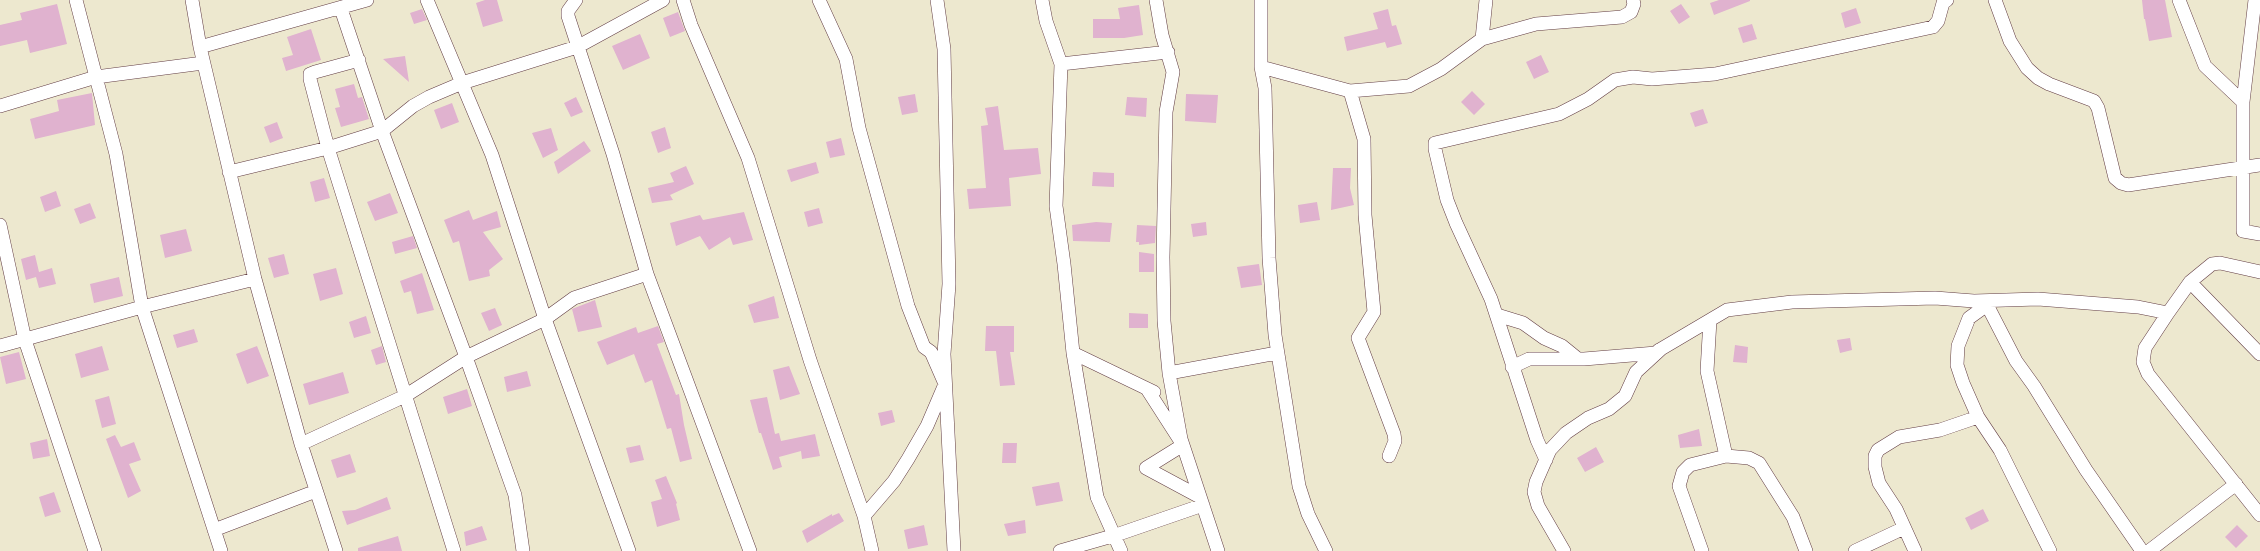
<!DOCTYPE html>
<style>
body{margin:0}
canvas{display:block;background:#ede8cf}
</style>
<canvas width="2260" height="551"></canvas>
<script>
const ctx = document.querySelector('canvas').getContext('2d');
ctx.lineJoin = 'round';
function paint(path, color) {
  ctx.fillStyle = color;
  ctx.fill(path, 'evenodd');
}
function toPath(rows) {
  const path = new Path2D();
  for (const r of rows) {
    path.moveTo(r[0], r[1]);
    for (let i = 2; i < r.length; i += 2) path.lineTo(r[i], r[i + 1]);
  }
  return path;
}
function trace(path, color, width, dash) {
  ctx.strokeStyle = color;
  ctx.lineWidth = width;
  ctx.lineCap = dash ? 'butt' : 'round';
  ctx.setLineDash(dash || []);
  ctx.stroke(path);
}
paint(toPath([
 [485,0,497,0,503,21,483,27,476,3],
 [1719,0,1750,0,1750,1,1714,15,1710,3],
 [2142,0,2165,0,2172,37,2149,41,2145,19,2144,19],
 [57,4,67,44,30,53,27,40,0,46,0,25,22,20,20,13],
 [1681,4,1690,17,1679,24,1670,11],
 [1139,5,1143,35,1124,38,1093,38,1093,19,1120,19,1118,8],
 [1856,8,1861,23,1845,28,1841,13],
 [422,9,427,20,414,24,410,13],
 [1388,9,1392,26,1396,25,1402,44,1387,48,1385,42,1347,51,1344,37,1378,29,1373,13],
 [678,12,685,31,670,37,663,18],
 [1752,24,1757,39,1743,43,1738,28],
 [311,29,321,60,286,71,282,58,293,55,287,37],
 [640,34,650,58,623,70,612,46],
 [1541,55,1549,72,1534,79,1526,62],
 [405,56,409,82,383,59],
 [354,84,358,98,362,97,369,119,341,127,335,108,340,107,335,89],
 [1472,91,1485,104,1474,115,1461,102],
 [92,93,95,125,35,139,30,119,59,111,57,100],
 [915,94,918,112,902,115,898,97],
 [1186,94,1218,95,1216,123,1185,121],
 [576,97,583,112,571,117,564,103],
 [1127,97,1147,98,1146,117,1125,115],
 [452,103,459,122,441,129,434,110],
 [998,106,1004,150,1038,148,1041,174,1009,178,1011,206,969,209,967,189,986,188,981,126,988,125,985,108],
 [1703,109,1708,123,1695,127,1690,113],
 [277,122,283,138,270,143,264,127],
 [665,127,671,148,658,153,651,132],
 [551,128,558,150,543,158,532,133],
 [841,138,845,155,830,158,826,142],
 [584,141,591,151,558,174,554,162],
 [816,162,819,173,791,182,787,170],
 [686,166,694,184,670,195,673,200,652,203,648,188,674,182,670,173],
 [1333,168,1351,168,1350,188,1354,205,1331,210],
 [1093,172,1114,173,1114,187,1092,186],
 [324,178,330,198,315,202,310,182],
 [56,191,61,206,45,212,40,197],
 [390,193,398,213,375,221,367,202],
 [1317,202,1320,220,1300,223,1298,205],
 [90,203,96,218,80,224,74,209],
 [819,208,823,223,808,227,804,212],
 [469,210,473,220,497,211,501,227,483,232,503,259,489,270,490,276,469,281,459,241,453,243,444,220],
 [744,212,753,240,733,245,730,237,709,250,700,236,676,246,670,223,700,215,703,220],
 [1096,222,1112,223,1110,242,1073,241,1072,225],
 [1206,222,1207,235,1193,237,1191,224],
 [1137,225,1156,226,1155,243,1139,245,1139,242,1136,242],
 [186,229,192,251,165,258,160,235],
 [413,236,417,248,395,254,392,242],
 [1139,252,1154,254,1154,272,1139,272],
 [284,254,289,274,274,278,268,258],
 [35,255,39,272,52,268,56,284,39,288,36,277,26,280,21,259],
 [1259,264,1262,285,1241,288,1237,267],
 [336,268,343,294,320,301,313,274],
 [422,273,434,310,417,314,411,291,404,293,400,281],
 [119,277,123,296,94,303,90,284],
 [774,296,779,318,754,323,748,305],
 [595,300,602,327,578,332,572,309],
 [495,308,502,325,489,331,481,313],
 [1129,313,1148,314,1148,328,1129,328],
 [366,316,371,333,354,338,349,322],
 [658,326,664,342,657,344,676,395,679,394,684,425,692,459,680,462,671,428,667,429,652,380,645,383,634,354,607,365,597,342,636,327,638,333],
 [986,326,1014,326,1014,352,1010,352,1015,385,1000,386,996,351,985,351],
 [194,329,198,342,177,348,173,335],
 [1850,338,1852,350,1840,353,1837,340],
 [1735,345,1748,347,1747,363,1733,362],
 [102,346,109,370,81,378,75,354],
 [257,346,269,376,247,384,236,354],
 [382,346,386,362,376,365,371,350],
 [19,352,26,379,6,384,0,357],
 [789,366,800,394,780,400,773,370],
 [527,371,531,386,507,392,504,377],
 [343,372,349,393,309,405,303,384],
 [467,389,472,406,448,414,443,397],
 [109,396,116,424,102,428,95,400],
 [767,397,775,434,779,433,781,441,815,434,820,456,802,459,801,451,779,457,782,467,773,470,761,433,759,433,750,400],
 [892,410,895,422,881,426,878,413],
 [1699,429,1702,446,1680,448,1678,435],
 [115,435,121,447,134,442,141,460,129,464,141,491,128,498,106,439],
 [47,439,50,456,33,459,30,443],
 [1003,443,1017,443,1016,463,1002,463],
 [640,445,644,460,630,463,626,448],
 [1596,447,1604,462,1585,472,1577,458],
 [350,454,356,472,337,478,331,460],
 [666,476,677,503,676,504,680,520,657,527,651,502,662,499,655,480],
 [1059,482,1063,501,1036,506,1032,487],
 [54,492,61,512,45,517,39,497],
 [387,497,391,509,347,525,342,511,355,510],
 [1983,509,1989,521,1971,530,1965,518],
 [839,513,844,521,807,543,802,531,832,514,832,516],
 [1025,520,1026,533,1008,536,1004,524],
 [924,525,928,545,908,549,904,530],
 [2237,525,2248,536,2236,548,2225,537],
 [482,526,487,540,466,546,464,532],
 [398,536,402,551,358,551,358,548]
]), '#e0b2cf');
const street = toPath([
 [76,0,116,154,142,307,221,551],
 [192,0,200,47,255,279,301,444,336,551],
 [427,0,492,155,545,319,629,551],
 [576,0,568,11,568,16,613,154,647,274,750,551],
 [683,0,691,25,748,158,810,360,864,516,872,551],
 [819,0,846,59,859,128,908,306,924,347,931,352,945,384,927,426,908,459,894,481,864,516],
 [937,0,944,49,949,284,944,354,954,551],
 [1042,0,1046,21,1061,64,1056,206,1064,264,1073,353,1097,497,1121,551],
 [1156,0,1162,35,1173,72,1166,112,1163,257,1164,321,1169,373,1181,439,1218,551],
 [1261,0,1261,67,1265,88,1269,258,1275,335,1299,486,1308,514,1326,551],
 [1995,0,2010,41,2027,68,2038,78,2049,84,2094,101,2098,108,2115,178,2121,183,2128,185,2260,165],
 [2179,0,2205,66,2243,102,2243,231,2260,234],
 [341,9,382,131,466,357,515,495,523,551],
 [1482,39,1536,24,1622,17,1631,12,1634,4,1633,0],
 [200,47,367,0],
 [359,60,315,72,310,74,310,79,328,148,454,551],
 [1061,64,1168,52],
 [1261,67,1350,91,1409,86,1441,69,1482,39,1486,0],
 [1350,91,1364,139,1365,215,1374,312,1358,338,1394,434,1395,441,1389,456],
 [2243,102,2255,0],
 [0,106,96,77,203,63],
 [229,172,328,148,382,131,413,106,429,97,462,83,577,47,663,0],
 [0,225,25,340,95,551],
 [2190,282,2260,354],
 [1985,301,2016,361,2034,386,2086,470,2142,551],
 [1987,305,1969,318,1958,346,1957,365,1963,383,1978,417,2000,450,2050,551],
 [2168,313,2145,348,2143,362,2148,374,2260,515],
 [1497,315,1523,323,1544,338,1562,346,1578,359],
 [1710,320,1707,371,1726,456,1749,458,1759,463,1793,517,1806,551],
 [0,346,142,307,255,279],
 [1073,353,1154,392],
 [1512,367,1529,359,1584,359,1656,353,1659,350],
 [1169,373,1277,353],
 [1147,389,1183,445,1146,468,1200,497],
 [301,444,405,396,466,357,545,319,574,298,647,274],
 [1546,460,1537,440,1491,299,1456,223,1447,200,1435,149,1435,143,1559,114,1588,99,1615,80,1633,77,1652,79,1715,74,1933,27,1938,21,1943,3,1947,0],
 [214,530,316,491],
 [1060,551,1116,535,1203,505],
 [1564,551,1538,506,1534,492,1536,482,1550,450,1566,433,1588,418,1609,409,1625,396,1636,372,1661,349,1727,310,1792,302,1935,298,1974,301,2038,299,2138,307,2168,313,2190,282,2212,264,2220,263,2260,272],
 [1702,551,1679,486,1683,472,1690,465,1726,456],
 [1855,551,1904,528],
 [1915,551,1896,509,1879,483,1875,467,1875,456,1878,450,1899,437,1940,430,1978,417],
 [2149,551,2236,484]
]);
trace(street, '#623d44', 14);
trace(street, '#fff', 13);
</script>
